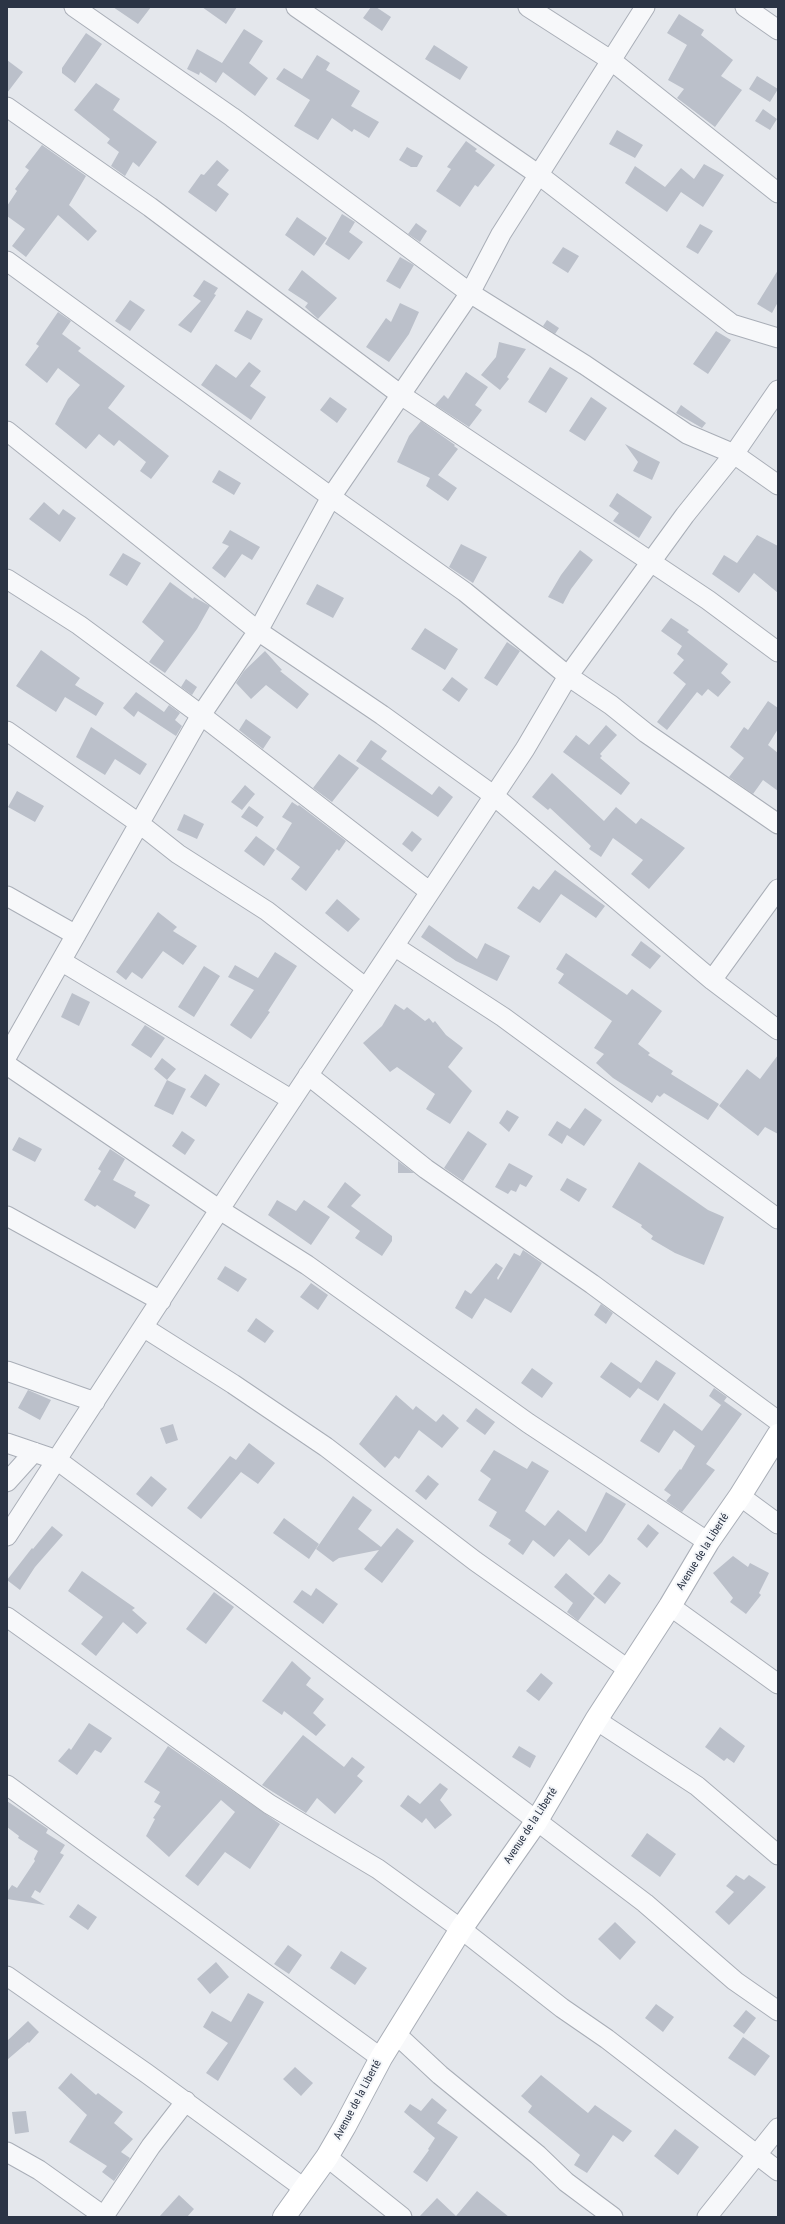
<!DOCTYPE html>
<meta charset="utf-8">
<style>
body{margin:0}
#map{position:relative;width:785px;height:2224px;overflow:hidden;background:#e4e7ec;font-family:"Roboto Condensed",sans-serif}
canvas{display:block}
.frame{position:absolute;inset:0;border:8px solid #2b3445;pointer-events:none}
</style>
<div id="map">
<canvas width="785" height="2224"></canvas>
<div class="frame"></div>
</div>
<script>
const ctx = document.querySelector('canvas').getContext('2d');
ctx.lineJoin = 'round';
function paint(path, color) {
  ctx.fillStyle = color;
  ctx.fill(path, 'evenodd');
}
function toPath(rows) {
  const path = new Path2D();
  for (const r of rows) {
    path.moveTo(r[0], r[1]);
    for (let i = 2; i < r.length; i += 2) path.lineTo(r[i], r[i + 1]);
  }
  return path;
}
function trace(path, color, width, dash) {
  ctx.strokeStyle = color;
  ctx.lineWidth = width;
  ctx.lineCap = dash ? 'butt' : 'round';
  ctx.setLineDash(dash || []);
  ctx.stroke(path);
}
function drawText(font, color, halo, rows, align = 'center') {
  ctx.font = font + ' "Roboto Condensed",sans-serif';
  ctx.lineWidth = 4;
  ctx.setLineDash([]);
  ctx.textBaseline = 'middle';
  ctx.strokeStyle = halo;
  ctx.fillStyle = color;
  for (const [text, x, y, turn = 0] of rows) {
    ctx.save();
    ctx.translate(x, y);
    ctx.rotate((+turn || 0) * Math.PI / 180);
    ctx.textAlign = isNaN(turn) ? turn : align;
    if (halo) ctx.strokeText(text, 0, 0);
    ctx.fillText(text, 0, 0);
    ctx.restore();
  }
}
paint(toPath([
 [113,7,151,7,138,24],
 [202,7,237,7,226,24],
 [371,7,376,7,391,17,382,31,363,18],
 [679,14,704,30,701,35,733,60,721,76,742,90,715,127,677,98,684,89,668,80,687,45,667,33],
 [244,29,263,41,249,63,268,78,255,96,223,72,216,83,200,72,199,75,187,69,197,49,222,63],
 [86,33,102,44,75,83,62,73,62,68],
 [434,45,468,67,460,80,425,59],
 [317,55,330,63,326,70,360,91,351,106,379,122,369,138,354,129,352,132,332,118,318,140,294,126,310,100,276,79,284,68,302,79],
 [7,60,23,72,7,93],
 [757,76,778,89,770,102,749,89],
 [96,83,120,99,113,110,157,142,139,167,133,162,125,176,111,166,119,152,107,143,110,139,74,110],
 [763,109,777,119,770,130,755,121],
 [617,130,643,145,635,158,609,144],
 [466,141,477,149,475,151,495,165,478,187,475,185,460,207,436,191,451,169,447,167],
 [42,145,86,176,69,205,97,231,88,241,58,215,26,257,12,246,25,229,7,216,7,206,17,191,15,189,29,170,25,167],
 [407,147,423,156,417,167,411,167,399,160],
 [217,160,229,170,217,185,229,194,216,212,188,192,201,174,204,175],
 [704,164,724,175,703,207,681,192,667,212,625,183,635,166,665,187,681,168,694,179],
 [342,214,355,222,349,232,363,242,349,260,325,244],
 [297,217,327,238,314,256,285,235],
 [416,223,427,231,420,242,408,234],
 [700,224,713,231,698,254,686,247],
 [563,247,579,256,568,273,552,263],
 [400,257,414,265,400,289,386,281],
 [302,270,337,298,318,319,305,307,308,303,288,290],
 [778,270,778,302,772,313,757,304],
 [204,280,218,288,214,294,216,295,191,333,178,325,201,301,193,296],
 [130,300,145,310,130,331,115,321],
 [400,303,419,312,409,334,389,362,366,347,386,318,391,322],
 [247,310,263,319,251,340,234,331],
 [58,312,71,321,62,334,81,348,78,351,125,386,108,408,169,456,151,479,140,471,146,462,119,440,114,446,99,434,86,449,55,424,68,399,80,385,58,368,47,383,25,365,39,346,36,344],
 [547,320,559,328,555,334,543,326],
 [716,331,731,340,708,374,693,364],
 [499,342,526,349,507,377,509,379,500,390,481,375,496,357],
 [249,362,261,371,250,386,266,397,251,420,201,385,216,364,236,378],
 [550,367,568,378,546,413,528,402],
 [466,372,488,387,475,405,482,410,469,427,435,405,444,395,448,399],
 [330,397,347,409,337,423,320,410],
 [591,397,607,408,585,441,569,431],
 [681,405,706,423,702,428,676,413],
 [421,421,455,445,454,446,458,449,438,475,457,488,448,501,426,486,430,478,397,462,409,436],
 [625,444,660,462,652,480,633,471,638,462],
 [219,470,241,483,234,495,212,482],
 [617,493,652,517,639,538,613,521,619,513,609,506],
 [44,502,59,515,63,509,76,518,60,542,29,519],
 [230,530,260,547,252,560,242,554,225,578,212,568,229,546,222,543],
 [757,535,778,546,778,593,754,573,739,593,712,574,724,555,737,563],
 [461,544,487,557,473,583,449,567],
 [580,550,593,560,571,589,563,604,548,597,561,575],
 [123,553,141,563,127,586,109,575],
 [170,582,193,599,194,597,210,606,197,629,165,673,149,662,164,641,142,622],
 [317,584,344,598,333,618,306,604],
 [671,618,689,630,687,632,728,664,721,673,731,682,718,697,708,689,702,696,697,692,667,730,657,722,686,684,673,673,684,660,677,654,682,646,661,631],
 [425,628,458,649,445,670,411,649],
 [507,642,520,651,497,686,484,678],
 [41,650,80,678,75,685,104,703,96,716,65,697,56,712,16,686],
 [265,651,282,670,280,671,309,694,297,709,266,685,251,699,236,683,244,671],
 [452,677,468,689,459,702,442,690],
 [186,679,197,687,192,695,181,687],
 [136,692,164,712,169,705,180,713,175,720,182,726,176,736,138,711,134,717,123,708],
 [768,701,778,708,778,729,768,745,778,753,778,791,763,780,753,794,729,777,744,758,730,747,744,727,748,730],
 [246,719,271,737,263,749,239,730],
 [606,725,617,735,600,754,602,756,600,758,630,783,621,795,563,752,576,735,589,745],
 [91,727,147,764,140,775,115,759,105,775,76,757],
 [371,740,387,751,381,759,432,795,439,786,453,797,438,817,356,761],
 [339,754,359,768,332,802,313,788],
 [552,773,604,821,616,807,636,824,641,818,685,848,649,889,631,874,643,860,613,838,601,857,589,849,591,846,550,808,548,810,532,797],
 [245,785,255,794,242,810,231,802],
 [17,791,44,806,35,822,8,807],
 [292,802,298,806,299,805,346,841,339,851,337,849,306,891,291,879,300,867,276,849,292,823,282,817],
 [249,806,264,817,257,827,241,817],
 [184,814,204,824,197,839,177,830],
 [412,831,422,839,412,852,402,844],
 [256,836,275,850,264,866,244,851],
 [555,870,605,906,596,918,561,894,540,923,517,908,533,886,539,890],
 [337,899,360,919,348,932,325,913],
 [158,912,177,927,173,931,197,946,183,965,163,951,142,979,132,972,126,980,116,972],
 [429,925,477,959,485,943,510,956,497,981,456,961,421,937],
 [641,941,661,956,650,969,631,955],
 [275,952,297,966,268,1011,270,1012,251,1039,230,1025,254,990,228,977,235,965,258,978],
 [566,953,627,995,632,989,662,1011,638,1044,650,1053,648,1055,673,1071,671,1074,719,1104,708,1120,664,1093,660,1097,657,1095,652,1103,613,1078,596,1063,604,1054,594,1048,612,1021,558,983,564,974,556,969],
 [204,966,220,976,194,1017,178,1007],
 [72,993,90,1002,79,1026,61,1017],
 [395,1004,404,1010,407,1007,425,1021,429,1018,433,1023,435,1021,446,1035,463,1048,448,1067,472,1091,450,1124,426,1109,435,1094,397,1067,390,1072,363,1043,382,1026],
 [145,1025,165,1038,151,1058,131,1045],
 [778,1055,778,1134,765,1127,758,1136,719,1106,747,1069,760,1079],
 [162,1058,176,1069,167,1080,154,1069],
 [205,1074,220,1084,206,1107,190,1097],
 [167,1080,186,1089,173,1115,154,1106],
 [585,1108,602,1120,584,1146,567,1135,562,1144,548,1135,557,1121,570,1129],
 [507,1110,519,1117,509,1132,499,1123],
 [182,1131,195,1140,185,1155,172,1146],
 [468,1131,487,1144,463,1181,444,1168],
 [19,1137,42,1149,35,1162,12,1150],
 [110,1149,125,1159,113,1180,136,1192,134,1196,150,1205,135,1229,97,1205,95,1207,84,1200,101,1171,98,1169],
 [398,1161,414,1173,398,1173],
 [639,1162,708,1210,724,1217,704,1265,675,1253,651,1239,653,1236,641,1227,642,1225,612,1207],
 [509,1163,533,1176,526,1187,520,1184,516,1192,511,1190,508,1194,495,1187],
 [567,1178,587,1189,579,1202,560,1190],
 [345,1182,361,1195,351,1206,392,1236,392,1241,382,1256,355,1238,360,1231,327,1207],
 [277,1200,296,1211,304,1200,330,1217,311,1245,268,1215],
 [523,1250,542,1263,511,1313,485,1298,472,1319,455,1308,465,1290,471,1294,496,1263,503,1268,497,1278,498,1280,514,1253,520,1256],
 [225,1266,247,1279,238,1292,217,1279],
 [311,1283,328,1295,318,1310,300,1297],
 [601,1304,613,1313,606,1324,594,1315],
 [256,1318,274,1331,265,1343,247,1331],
 [656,1360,676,1373,658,1401,638,1388,639,1387,630,1398,600,1377,611,1362,641,1383],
 [532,1368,553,1383,542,1398,521,1383],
 [714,1388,727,1397,721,1405,709,1396],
 [28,1390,51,1400,40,1420,18,1408],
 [396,1395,413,1410,416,1406,436,1422,443,1414,459,1428,442,1448,419,1430,399,1459,395,1456,385,1468,359,1444],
 [724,1401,742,1414,706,1464,715,1470,682,1512,666,1501,671,1495,664,1490,680,1469,681,1470,695,1446,674,1430,659,1453,640,1441,664,1403,702,1431],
 [476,1408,495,1422,485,1435,466,1421],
 [173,1424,178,1440,166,1444,160,1428],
 [249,1443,275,1463,258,1484,241,1472,201,1519,187,1508,230,1456,236,1460],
 [494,1450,527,1469,532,1461,549,1471,525,1511,545,1526,558,1510,586,1532,606,1492,626,1504,602,1542,589,1556,569,1539,554,1557,533,1540,523,1555,508,1544,511,1540,489,1526,497,1512,478,1500,491,1479,480,1471],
 [428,1475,439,1484,426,1500,415,1491],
 [151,1476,167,1489,152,1507,136,1494],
 [353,1496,372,1510,358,1529,381,1547,397,1528,414,1541,382,1583,364,1569,379,1550,339,1558,333,1562,316,1549],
 [284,1518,319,1544,309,1559,273,1533],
 [648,1524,659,1533,647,1548,637,1539],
 [52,1526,63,1535,35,1567,20,1590,7,1580,32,1548,33,1549],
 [733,1556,748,1567,750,1563,769,1573,759,1593,761,1595,746,1614,730,1602,733,1598,713,1573],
 [82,1571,135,1608,132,1610,147,1623,137,1634,123,1622,96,1656,81,1644,103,1617,68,1591],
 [566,1573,595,1598,578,1621,567,1612,573,1603,554,1587],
 [609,1574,621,1583,605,1604,593,1594],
 [316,1588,338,1604,323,1624,293,1602,302,1590,311,1596],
 [214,1592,234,1607,206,1644,186,1629],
 [292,1661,311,1678,306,1685,324,1699,313,1713,326,1725,316,1736,284,1711,282,1715,262,1701],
 [541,1673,553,1683,539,1701,526,1691],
 [89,1723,112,1738,101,1753,95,1750,77,1775,58,1761,69,1748,71,1750],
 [720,1727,745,1746,734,1763,727,1758,724,1761,705,1747],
 [303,1735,344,1767,352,1757,365,1767,357,1776,363,1781,335,1814,317,1798,306,1813,262,1785],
 [168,1746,280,1824,250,1869,225,1852,198,1886,185,1876,235,1812,221,1800,169,1857,146,1836,155,1819,153,1818,161,1806,154,1802,160,1792,144,1782],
 [519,1746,536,1756,530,1768,512,1757],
 [440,1783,448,1789,440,1800,452,1815,435,1829,426,1818,422,1823,400,1806,408,1795,420,1804],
 [7,1801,48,1829,46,1833,65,1845,60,1853,64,1855,40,1893,35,1890,31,1897,45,1905,7,1899,7,1892,12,1885,17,1888,35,1861,34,1859,38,1851,18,1838,19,1836,7,1827],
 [647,1833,676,1854,660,1877,631,1856],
 [736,1875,744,1880,749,1875,766,1887,729,1925,715,1912,734,1892,726,1886],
 [78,1904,97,1917,88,1930,69,1917],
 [615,1922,636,1942,620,1960,598,1939],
 [288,1945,302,1955,289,1974,274,1964],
 [341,1951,367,1968,355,1985,330,1968],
 [216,1962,229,1977,210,1994,197,1979],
 [248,1993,264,2002,218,2081,206,2073,228,2043,203,2027,212,2011,231,2022],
 [656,2004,674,2017,663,2032,645,2018],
 [746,2010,756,2018,744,2034,733,2026],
 [28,2021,39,2032,29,2043,28,2042,7,2060,7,2041],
 [743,2037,770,2056,755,2076,728,2058],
 [295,2067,313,2083,301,2096,283,2079],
 [71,2073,96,2095,98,2093,123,2112,114,2123,133,2139,121,2152,130,2158,114,2181,102,2172,107,2166,69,2142,87,2115,58,2088],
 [541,2075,588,2113,595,2105,632,2131,623,2142,613,2135,587,2173,574,2165,580,2155,528,2112,532,2106,521,2096],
 [432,2098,447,2110,437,2123,458,2137,427,2182,413,2172,429,2150,428,2149,435,2138,404,2112,410,2104,421,2111],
 [26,2111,29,2132,15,2134,12,2112],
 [675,2129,699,2147,678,2175,654,2156],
 [477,2191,509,2217,419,2217,437,2198,456,2216],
 [179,2195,194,2209,187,2217,159,2217]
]), '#bbc0ca');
const street = toPath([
 [74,7,232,117,470,293,585,365,687,434,734,454,778,485],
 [296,7,539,175,732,324,778,338],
 [528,7,612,61,778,193],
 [745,7,778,30],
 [7,107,150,207,401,395,708,600,778,652],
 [7,261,331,497,465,592,568,676,611,705,646,733,778,824],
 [7,431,258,631,382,715,493,795,712,980,778,1030],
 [7,579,79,625,201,715,430,892],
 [7,731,140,824,178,854,267,911,366,988],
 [7,896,76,935],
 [394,946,503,1017,778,1219],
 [61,961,292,1100],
 [712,980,778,889],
 [7,1056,201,715,258,631,331,497,470,293,501,234,645,7],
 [7,1065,220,1210,307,1265,528,1423,708,1542],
 [308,1075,426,1169,592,1284,778,1421],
 [7,1216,161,1301],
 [143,1327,233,1384,326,1447,475,1561,629,1670],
 [7,1371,95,1402],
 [7,1443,57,1460,239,1595,645,1903,735,1981,778,2011],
 [7,1482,34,1452],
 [740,1496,778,1524],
 [7,1536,246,1169,525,749,568,676,685,515,734,454,778,390],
 [670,1606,778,1684],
 [7,1617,269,1804,378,1869,461,1929,562,2008,607,2039,778,2171],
 [596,1720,697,1786,778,1855],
 [7,1785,381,2058],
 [7,1976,146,2073,305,2189],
 [396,2034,440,2075,538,2155,566,2182,613,2217],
 [7,2152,39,2170,105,2217],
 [327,2157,402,2217],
 [104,2216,151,2146,186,2101],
 [707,2217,778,2128]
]);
const secondary = toPath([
 [284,2217,327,2157,345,2126,381,2058,461,1929,536,1822,596,1720,670,1606,708,1542,740,1496,778,1435]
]);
trace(street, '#a9aeb7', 21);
trace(secondary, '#a9aeb7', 24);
trace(street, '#f7f8fa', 19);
trace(secondary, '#fff', 22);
drawText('11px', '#2b3445', '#f4f6f9', [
 ["Avenue de la Liberté",703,1552,-58],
 ["Avenue de la Liberté",531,1826,-57],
 ["Avenue de la Liberté",358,2100,-62]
]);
</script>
